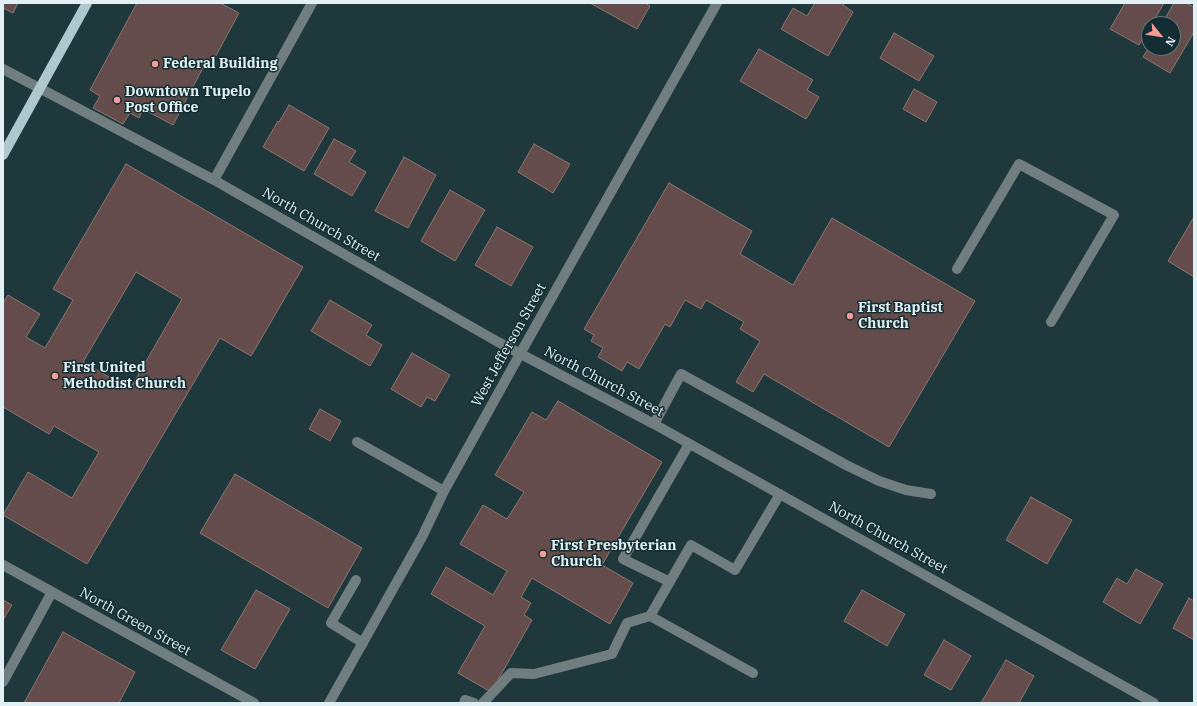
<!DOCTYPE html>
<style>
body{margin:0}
#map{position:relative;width:1197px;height:706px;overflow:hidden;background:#1e383c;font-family:"IBM Plex Serif",serif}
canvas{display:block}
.frame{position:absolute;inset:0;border:4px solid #e1f0f2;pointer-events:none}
.north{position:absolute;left:1141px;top:16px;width:40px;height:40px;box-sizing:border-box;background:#132d32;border:1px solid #657b7f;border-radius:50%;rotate:120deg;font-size:11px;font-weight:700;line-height:16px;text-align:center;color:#e1f0f2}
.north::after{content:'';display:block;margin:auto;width:14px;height:18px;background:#f59c96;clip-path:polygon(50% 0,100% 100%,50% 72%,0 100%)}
</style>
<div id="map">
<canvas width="1197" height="706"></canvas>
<div class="frame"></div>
<div class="north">N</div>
</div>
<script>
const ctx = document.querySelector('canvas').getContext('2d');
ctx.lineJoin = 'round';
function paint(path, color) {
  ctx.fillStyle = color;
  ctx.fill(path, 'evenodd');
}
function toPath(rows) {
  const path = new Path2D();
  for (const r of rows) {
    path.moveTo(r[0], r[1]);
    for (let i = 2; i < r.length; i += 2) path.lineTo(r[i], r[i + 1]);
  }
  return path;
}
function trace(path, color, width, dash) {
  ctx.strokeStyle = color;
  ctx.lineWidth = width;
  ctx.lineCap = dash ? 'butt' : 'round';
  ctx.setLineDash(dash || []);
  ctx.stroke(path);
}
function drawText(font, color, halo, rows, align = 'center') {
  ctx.font = font + ' "IBM Plex Serif",serif';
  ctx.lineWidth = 3;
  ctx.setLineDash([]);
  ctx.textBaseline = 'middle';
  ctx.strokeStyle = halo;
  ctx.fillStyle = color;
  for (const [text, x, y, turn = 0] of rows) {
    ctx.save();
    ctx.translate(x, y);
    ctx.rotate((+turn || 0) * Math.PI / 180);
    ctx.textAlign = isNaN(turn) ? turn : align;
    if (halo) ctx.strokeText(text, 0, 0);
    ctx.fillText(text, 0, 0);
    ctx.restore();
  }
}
const building = toPath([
 [3,3,18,3,13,13,3,8,3,3],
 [137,3,220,3,239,13,211,65,206,62,173,125,143,109,139,118,130,113,123,124,93,108,100,96,90,90,137,3],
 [590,3,645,3,650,6,637,29,590,3],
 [815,3,844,3,843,5,853,12,828,56,781,29,793,8,807,16,815,3],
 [1125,3,1164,3,1152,24,1149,24,1149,28,1139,45,1110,29,1125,3],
 [1174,3,1186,3,1194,7,1194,32,1170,73,1143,57,1149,47,1149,48,1173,48,1173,24,1162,24,1174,3],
 [894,33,934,56,919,81,880,58,894,33],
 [759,49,813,80,807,90,819,97,806,119,740,81,759,49],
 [914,89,937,102,926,122,903,109,914,89],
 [289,105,329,128,304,171,263,147,278,121,279,122,289,105],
 [334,139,356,151,349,162,366,172,352,196,314,174,334,139],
 [534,144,570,164,553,193,518,172,534,144],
 [404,157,436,175,408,228,375,211,404,157],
 [126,164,303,267,251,356,220,338,87,564,3,515,28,472,72,498,99,452,54,426,49,434,3,407,3,303,8,295,40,314,26,337,45,348,73,300,53,289,126,164],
 [136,272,182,299,130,389,83,362,136,272],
 [669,183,752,231,740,254,793,285,832,218,975,301,889,447,764,374,753,392,736,382,760,341,740,329,744,322,706,300,701,309,685,300,670,327,665,324,639,369,627,362,622,371,598,357,603,348,591,341,594,335,584,329,669,183],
 [450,190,485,210,455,261,421,241,450,190],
 [1194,217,1194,277,1168,261,1194,217],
 [497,227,533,247,511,286,475,265,497,227],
 [330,300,372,325,366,335,382,345,370,366,311,331,330,300],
 [412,353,450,375,435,401,427,397,421,407,391,389,412,353],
 [558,401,662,462,602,565,633,583,610,624,532,578,521,597,531,603,524,615,532,620,491,692,458,673,485,626,431,594,446,567,493,595,507,571,460,544,483,505,507,519,524,492,495,475,532,412,546,420,558,401],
 [320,409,341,421,330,441,309,429,320,409],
 [235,474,362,548,328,608,200,533,235,474],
 [1031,497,1072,520,1047,564,1006,540,1031,497],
 [1136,569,1163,584,1140,624,1103,602,1117,578,1127,584,1136,569],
 [256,590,290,609,255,669,221,650,256,590],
 [862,590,905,614,887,646,844,621,862,590],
 [1189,598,1194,601,1194,640,1173,628,1189,598],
 [3,600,12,605,3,620,3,600],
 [63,632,135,672,119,703,24,703,63,632],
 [944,640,971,656,951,690,924,675,944,640],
 [1006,660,1034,676,1019,703,981,703,1006,660]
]);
paint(building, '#644c4a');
trace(building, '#8f7572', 1);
trace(toPath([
 [3,69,214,180,498,342,654,424,1154,703],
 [214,180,312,3],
 [957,269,1019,164,1114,215,1051,322],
 [654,424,681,374,846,465,879,481,906,490,931,494],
 [357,442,444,491],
 [3,565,254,703],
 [356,580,331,623,363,643],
 [670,582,623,559,689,444],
 [753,673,650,616,691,545,735,570,780,494],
 [3,682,52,592],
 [329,703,422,537,444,491,520,354,717,3],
 [464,703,465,700,474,703],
 [483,703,511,673,534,674,612,654,627,623,650,616]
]), '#717e80', 10);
trace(toPath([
 [3,155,87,3]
]), '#afc8cd', 10);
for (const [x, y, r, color] of [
 [155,64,4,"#f59c96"],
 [117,100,4,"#f59c96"],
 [850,316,4,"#f59c96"],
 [55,376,4,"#f59c96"],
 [543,554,4,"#f59c96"]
]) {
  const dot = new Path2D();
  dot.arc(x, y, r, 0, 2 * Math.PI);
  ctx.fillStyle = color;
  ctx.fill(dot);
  trace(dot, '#132d32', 1.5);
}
drawText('bold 14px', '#e1f0f2', '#132d32', [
 ["Federal Building",163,64],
 ["Downtown Tupelo",125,92],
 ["Post Office",125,108],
 ["First Baptist",858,308],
 ["Church",858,324],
 ["First United",63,368],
 ["Methodist Church",63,384],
 ["First Presbyterian",551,546],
 ["Church",551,562]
], 'left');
drawText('14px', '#e1f0f2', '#132d32', [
 ["North Church Street",321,225,30],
 ["West Jefferson Street",509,345,-61],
 ["North Church Street",604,382,28],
 ["North Church Street",888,538,29],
 ["North Green Street",135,622,29]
]);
</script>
